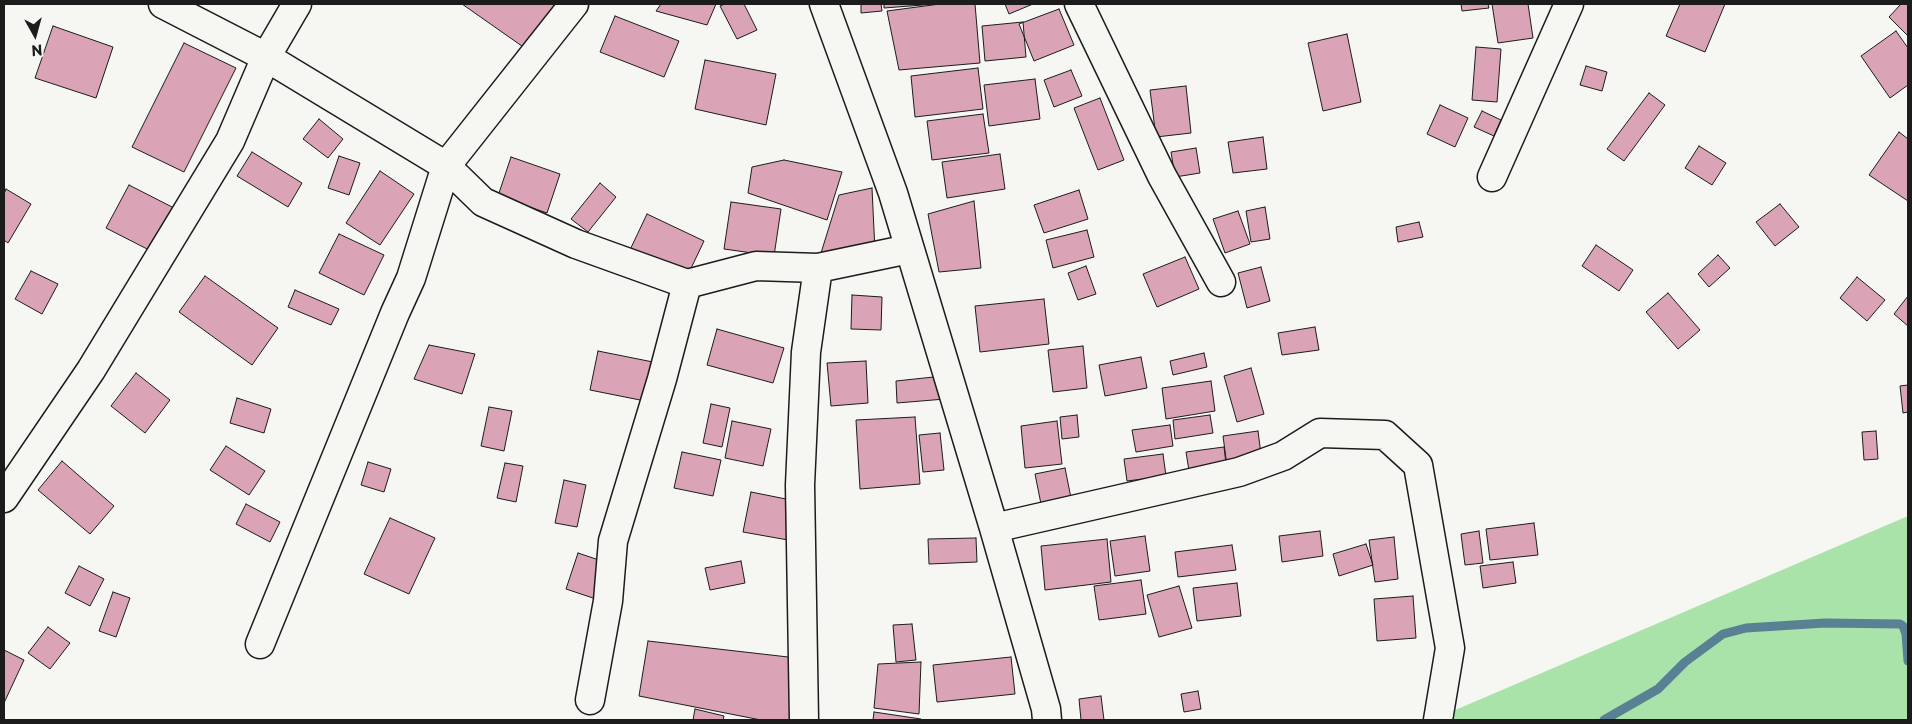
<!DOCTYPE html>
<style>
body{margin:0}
#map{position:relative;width:1912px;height:724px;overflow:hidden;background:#f6f6f2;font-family:"Playpen Sans",sans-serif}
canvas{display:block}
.frame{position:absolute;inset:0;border:5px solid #1c1c1c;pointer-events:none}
.north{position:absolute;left:10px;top:10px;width:50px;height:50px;-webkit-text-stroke:4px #f6f6f2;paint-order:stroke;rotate:173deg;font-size:14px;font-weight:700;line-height:20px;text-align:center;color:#1c1c1c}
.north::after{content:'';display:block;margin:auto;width:18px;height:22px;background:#1c1c1c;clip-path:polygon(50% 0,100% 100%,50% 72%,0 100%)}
</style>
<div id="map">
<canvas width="1912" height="724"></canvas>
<div class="frame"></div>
<div class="north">N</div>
</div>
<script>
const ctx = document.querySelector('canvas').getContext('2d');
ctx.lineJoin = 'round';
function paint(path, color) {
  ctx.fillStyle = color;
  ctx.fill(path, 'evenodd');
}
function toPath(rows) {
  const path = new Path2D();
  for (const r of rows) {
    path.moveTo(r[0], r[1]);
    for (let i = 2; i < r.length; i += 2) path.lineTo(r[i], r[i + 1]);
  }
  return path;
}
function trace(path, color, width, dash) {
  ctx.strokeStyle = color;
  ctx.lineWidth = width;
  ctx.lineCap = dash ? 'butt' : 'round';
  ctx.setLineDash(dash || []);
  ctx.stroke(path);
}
paint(toPath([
 [1908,516,1908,720,1432,720]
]), '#a9e3a9');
trace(toPath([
 [1604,720,1658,689,1685,662,1723,634,1746,628,1825,623,1900,624,1903,626,1906,634,1908,661]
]), '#598093', 9);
const building = toPath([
 [462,4,562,4,529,51,462,4],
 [661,4,716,4,707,25,656,11,661,4],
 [725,4,744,4,757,30,737,39,720,6,725,4],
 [861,4,881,4,882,11,861,13,861,4],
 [884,4,936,4,884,8,884,4],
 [940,4,975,4,980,63,899,70,887,11,940,4],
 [1005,4,1033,4,1009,14,1005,4],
 [1461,4,1488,4,1489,8,1462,11,1461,4],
 [1492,4,1528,4,1533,38,1498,43,1492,4],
 [1680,4,1725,4,1705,52,1666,36,1680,4],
 [1901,4,1908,4,1908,36,1889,17,1901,4],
 [1059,9,1074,45,1034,61,1019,24,1059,9],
 [615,16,679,41,664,77,600,52,615,16],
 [1023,22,1026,57,985,61,982,26,1023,22],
 [53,26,113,47,96,98,35,78,53,26],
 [1896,31,1908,48,1908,85,1890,98,1861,56,1896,31],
 [1347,34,1361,102,1323,111,1308,43,1347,34],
 [184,43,236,68,184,172,132,147,184,43],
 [1476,47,1501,49,1497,102,1472,100,1476,47],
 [705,60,776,74,766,125,695,109,705,60],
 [1586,66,1607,72,1602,91,1580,85,1586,66],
 [978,68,983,109,915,117,911,76,978,68],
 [1071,70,1082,96,1054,107,1044,80,1071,70],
 [1035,79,1040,119,989,126,984,85,1035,79],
 [1186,86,1191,133,1156,137,1150,90,1186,86],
 [1649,93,1665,105,1624,161,1607,149,1649,93],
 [1100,98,1124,160,1098,170,1074,108,1100,98],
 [1440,105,1468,118,1455,147,1427,134,1440,105],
 [1482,111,1501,120,1494,136,1474,127,1482,111],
 [983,114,989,153,932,160,927,121,983,114],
 [319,119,343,139,328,158,303,139,319,119],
 [1899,132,1908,139,1908,201,1869,175,1899,132],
 [1263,137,1267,169,1233,173,1228,142,1263,137],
 [1699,146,1726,163,1712,185,1685,168,1699,146],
 [1196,148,1200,173,1175,177,1171,152,1196,148],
 [252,152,302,183,288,207,237,176,252,152],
 [1000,154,1005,189,947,198,942,162,1000,154],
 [339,156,360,163,349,195,328,188,339,156],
 [511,157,560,174,547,213,498,196,511,157],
 [784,160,842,172,827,220,748,193,752,167,784,160],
 [380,171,414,194,380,245,346,223,380,171],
 [600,183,616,197,588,232,571,219,600,183],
 [129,185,174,208,151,251,106,228,129,185],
 [872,188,875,251,821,253,839,195,872,188],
 [6,189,31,204,8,243,4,240,4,194,6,189],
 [1079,190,1088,219,1044,233,1034,205,1079,190],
 [974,201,981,268,939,272,928,214,974,201],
 [731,202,781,209,774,256,724,249,731,202],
 [1780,204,1799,227,1775,246,1756,222,1780,204],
 [1265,207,1270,239,1251,242,1246,211,1265,207],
 [1238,211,1250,244,1225,253,1213,219,1238,211],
 [647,214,704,241,685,281,628,254,647,214],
 [1419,222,1423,237,1398,242,1396,227,1419,222],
 [1087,230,1094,257,1053,268,1046,240,1087,230],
 [339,234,384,255,364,295,319,273,339,234],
 [1596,245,1633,270,1619,291,1582,266,1596,245],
 [1718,255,1730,268,1709,287,1698,274,1718,255],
 [1185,257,1199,289,1157,307,1143,274,1185,257],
 [1086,266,1096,294,1078,300,1068,273,1086,266],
 [1261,267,1270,301,1247,308,1238,273,1261,267],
 [31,271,58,284,42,314,15,299,31,271],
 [205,276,278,328,252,365,179,312,205,276],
 [1857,277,1885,300,1867,321,1840,298,1857,277],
 [295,290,339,309,331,325,288,307,295,290],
 [1668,293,1700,330,1678,349,1646,312,1668,293],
 [852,295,882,297,881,330,851,329,852,295],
 [1908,296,1908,326,1894,314,1908,296],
 [1044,299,1049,344,980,352,975,306,1044,299],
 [1315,327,1319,350,1282,355,1278,333,1315,327],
 [717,329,784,348,773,383,707,365,717,329],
 [429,345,475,354,462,394,414,379,429,345],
 [1083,346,1087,388,1053,392,1048,350,1083,346],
 [598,351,653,362,645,401,590,390,598,351],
 [1204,353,1207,367,1173,375,1170,361,1204,353],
 [1141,357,1147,388,1105,396,1099,365,1141,357],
 [866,361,868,403,831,406,827,363,866,361],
 [1251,368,1264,414,1237,422,1224,376,1251,368],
 [136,373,170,400,145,433,111,406,136,373],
 [943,376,945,399,897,403,896,381,943,376],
 [1211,381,1215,411,1166,419,1162,388,1211,381],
 [1908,385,1908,412,1903,413,1900,386,1908,385],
 [237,398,271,409,264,433,230,423,237,398],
 [711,404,730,408,722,447,703,443,711,404],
 [489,407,512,411,504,451,481,446,489,407],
 [1077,415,1079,437,1062,439,1060,417,1077,415],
 [1210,415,1213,433,1175,439,1173,420,1210,415],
 [915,417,920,484,860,489,856,420,915,417],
 [732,421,771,429,763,466,725,458,732,421],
 [1057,421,1062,464,1025,468,1021,426,1057,421],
 [1170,425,1173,446,1136,452,1132,430,1170,425],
 [1258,431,1262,462,1227,466,1223,436,1258,431],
 [1876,431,1878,459,1864,460,1862,432,1876,431],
 [940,433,944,470,923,472,919,435,940,433],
 [226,446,265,471,249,495,210,470,226,446],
 [1224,447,1227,472,1190,477,1186,452,1224,447],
 [682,452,721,460,713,496,674,488,682,452],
 [1163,454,1166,476,1127,481,1124,459,1163,454],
 [62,461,114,506,90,534,38,490,62,461],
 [368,462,391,469,384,492,361,485,368,462],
 [505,463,523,466,516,502,497,498,505,463],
 [1065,468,1073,508,1043,514,1035,474,1065,468],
 [564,480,586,485,577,527,555,523,564,480],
 [751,492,796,501,788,540,743,532,751,492],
 [246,504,280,522,270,542,236,524,246,504],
 [390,518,435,538,409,594,364,574,390,518],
 [1534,523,1538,555,1490,560,1486,529,1534,523],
 [1320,531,1323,556,1282,562,1279,536,1320,531],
 [1479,531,1483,563,1465,565,1461,534,1479,531],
 [1145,536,1150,571,1115,576,1110,541,1145,536],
 [1394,537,1398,579,1375,582,1369,540,1394,537],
 [976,538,977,562,929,564,928,539,976,538],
 [1107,539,1111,582,1045,590,1041,546,1107,539],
 [1366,544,1373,565,1339,576,1333,554,1366,544],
 [1232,545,1236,570,1178,577,1175,552,1232,545],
 [578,553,608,563,596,599,566,589,578,553],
 [741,561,745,583,710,590,705,568,741,561],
 [1513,562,1516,583,1483,588,1480,566,1513,562],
 [79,566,104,579,90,606,65,593,79,566],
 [1141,580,1146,614,1099,620,1094,586,1141,580],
 [1237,583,1241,616,1197,621,1193,588,1237,583],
 [1179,586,1192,628,1159,637,1147,595,1179,586],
 [113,592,130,598,116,637,99,631,113,592],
 [1413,596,1416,638,1377,641,1374,599,1413,596],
 [912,624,916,660,896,662,893,625,912,624],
 [48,627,70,643,50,669,28,653,48,627],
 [648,641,797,658,793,720,761,720,639,696,648,641],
 [4,650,24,660,4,703,4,650],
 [1011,657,1015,694,937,702,933,665,1011,657],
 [921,662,919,714,874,708,878,664,921,662],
 [1198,691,1201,709,1184,712,1181,694,1198,691],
 [1101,696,1104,720,1081,720,1079,699,1101,696],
 [695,709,724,716,723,720,693,720,695,709],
 [874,712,921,719,920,720,873,720,874,712]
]);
paint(building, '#dba3b6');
trace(building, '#1c1c1c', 1);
const street = toPath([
 [163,4,266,57,446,166,483,202,576,244,687,284,756,266,818,268,909,249],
 [824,4,893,193,994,528,1046,709,1047,720],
 [1079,4,1162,176,1221,282],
 [1492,177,1569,4],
 [4,498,91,370,230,141,266,57,297,4],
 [994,528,1239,472,1283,456,1320,433,1385,435,1418,465,1450,648,1438,720],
 [260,644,395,313,411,278,446,166,574,4],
 [590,700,608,601,613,541,662,379,687,284],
 [804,720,800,485,806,352,818,268]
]);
trace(street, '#1c1c1c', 31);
trace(street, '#f6f6f2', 28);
</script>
